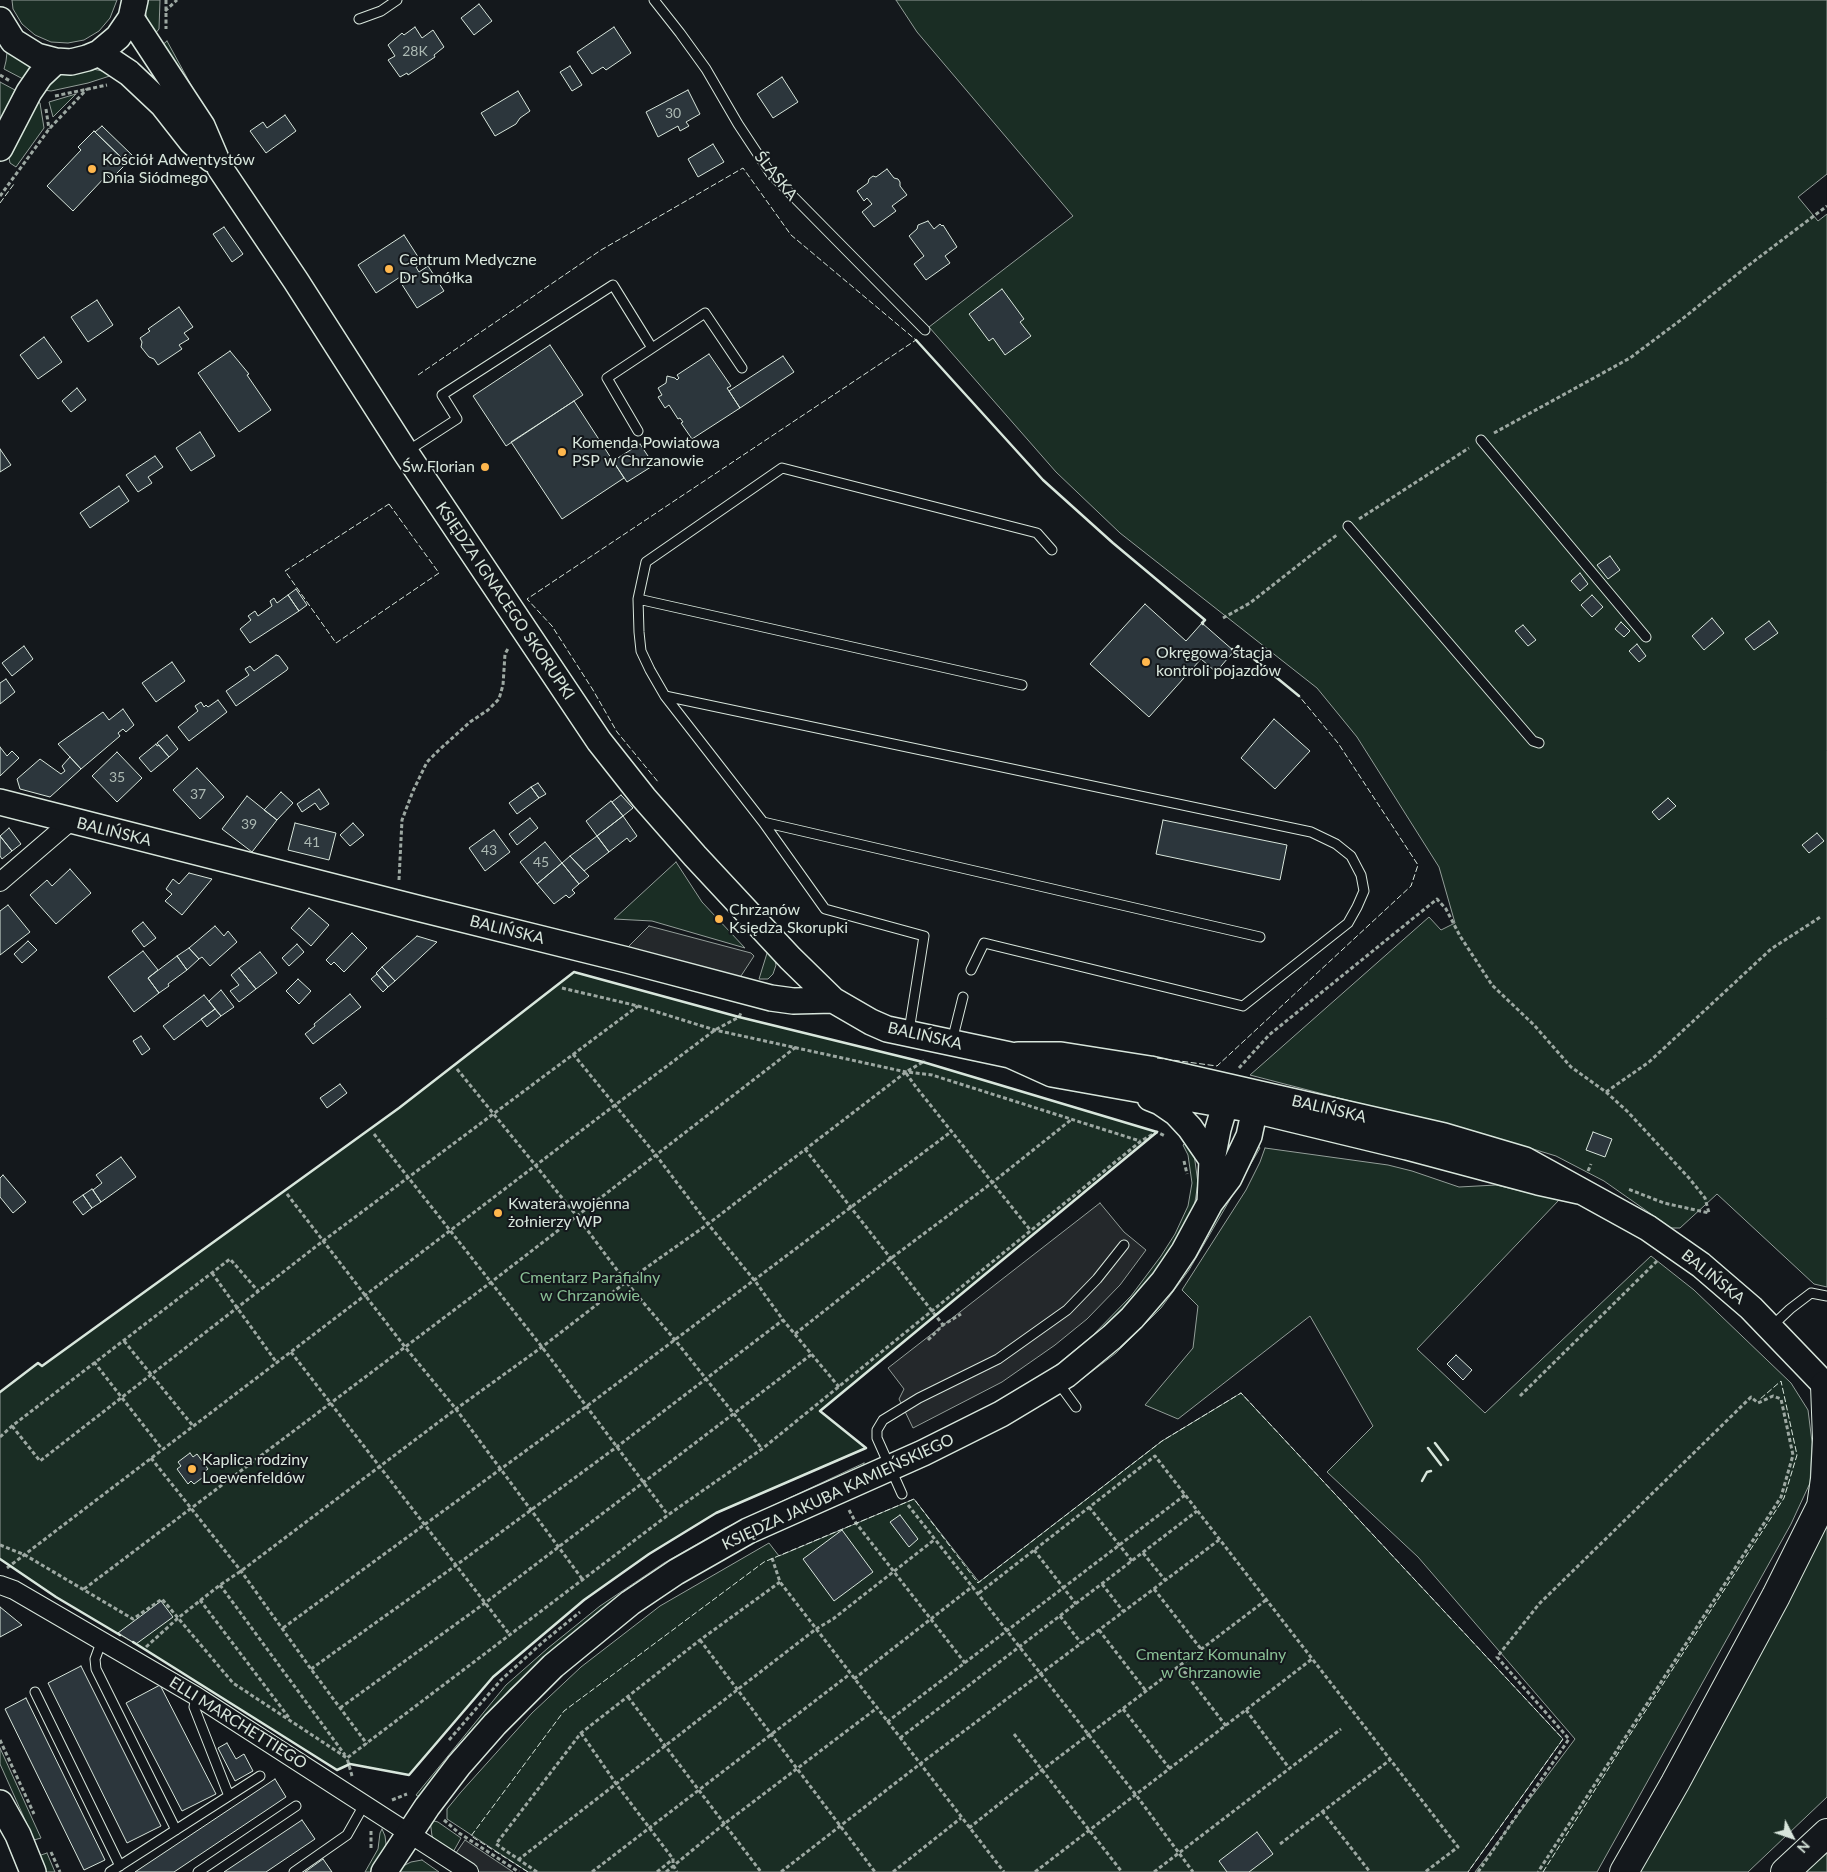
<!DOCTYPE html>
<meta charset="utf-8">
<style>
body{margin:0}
#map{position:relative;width:1827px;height:1872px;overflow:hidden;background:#14181c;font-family:Lato,sans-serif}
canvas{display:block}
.north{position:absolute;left:1767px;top:1812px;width:50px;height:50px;-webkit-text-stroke:4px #14181c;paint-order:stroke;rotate:131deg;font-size:14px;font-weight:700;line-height:20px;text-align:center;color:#d8e6dc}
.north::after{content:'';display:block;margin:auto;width:18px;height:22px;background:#d8e6dc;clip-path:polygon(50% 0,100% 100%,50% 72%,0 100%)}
</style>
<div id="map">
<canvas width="1827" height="1872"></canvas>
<div class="north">N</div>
</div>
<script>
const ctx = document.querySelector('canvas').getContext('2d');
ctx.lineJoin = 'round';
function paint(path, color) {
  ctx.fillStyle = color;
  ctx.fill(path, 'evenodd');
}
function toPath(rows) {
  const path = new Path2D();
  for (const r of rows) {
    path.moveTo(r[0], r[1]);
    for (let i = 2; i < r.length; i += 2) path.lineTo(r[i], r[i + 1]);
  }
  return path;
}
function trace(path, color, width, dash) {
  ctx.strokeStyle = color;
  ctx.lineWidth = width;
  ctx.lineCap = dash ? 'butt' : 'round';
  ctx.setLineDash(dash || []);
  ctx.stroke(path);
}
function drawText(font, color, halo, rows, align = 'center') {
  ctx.font = font + ' Lato,sans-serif';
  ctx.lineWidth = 4;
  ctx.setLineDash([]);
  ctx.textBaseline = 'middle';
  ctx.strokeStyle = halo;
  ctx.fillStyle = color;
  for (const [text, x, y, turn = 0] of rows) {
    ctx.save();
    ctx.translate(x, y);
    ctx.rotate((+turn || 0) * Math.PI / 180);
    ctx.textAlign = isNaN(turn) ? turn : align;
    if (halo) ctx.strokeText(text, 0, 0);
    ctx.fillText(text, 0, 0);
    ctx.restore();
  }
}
const green = toPath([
 [12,0,117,0,110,18,99,31,84,40,68,43,51,42,35,35,22,24,13,9,12,0],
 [146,0,160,0,159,29,154,35,148,24,145,10,146,0],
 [896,0,1827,0,1827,174,1798,197,1818,221,1827,214,1827,1287,1814,1284,1717,1194,1680,1228,1671,1228,1604,1181,1556,1156,1520,1145,1250,1075,1429,917,1441,930,1455,923,1439,867,1357,737,1317,688,1120,533,1056,472,929,327,1073,216,917,32,896,0],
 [167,41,197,96,161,46,167,41],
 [8,44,35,65,26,73,23,79,4,69,6,61,8,44],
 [93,69,116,74,88,83,51,91,43,90,59,74,93,69],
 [0,82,15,90,0,121,0,82],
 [76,94,53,117,49,102,76,94],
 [37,101,40,103,44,128,16,167,10,163,9,158,37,101],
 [676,862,702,902,745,948,652,921,614,919,676,862],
 [768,950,774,957,776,965,773,974,768,979,759,979,768,950],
 [574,972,739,1017,923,1062,1157,1132,820,1411,866,1448,716,1513,649,1554,584,1600,493,1677,409,1775,350,1764,337,1770,144,1649,56,1597,0,1559,0,1392,38,1363,42,1366,399,1108,574,972],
 [1187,1141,1194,1154,1198,1183,1194,1208,1180,1237,1135,1300,1057,1372,1008,1398,1054,1367,1093,1335,1131,1296,1161,1256,1175,1234,1188,1206,1192,1183,1188,1155,1183,1145,1187,1141],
 [1257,1144,1260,1148,1189,1270,1161,1308,1116,1353,1073,1386,1071,1384,1257,1144],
 [1265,1148,1388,1165,1412,1171,1459,1187,1496,1185,1559,1200,1417,1349,1485,1413,1651,1256,1694,1290,1791,1383,1808,1410,1812,1442,1810,1483,1791,1524,1597,1872,1475,1872,1575,1739,1418,1557,1327,1472,1373,1426,1310,1316,1178,1419,1145,1405,1193,1348,1198,1306,1182,1290,1246,1190,1260,1162,1265,1148],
 [1241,1393,1563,1739,1468,1872,528,1872,447,1819,447,1809,461,1792,532,1713,581,1667,660,1606,769,1543,779,1556,914,1499,979,1582,1162,1441,1241,1393],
 [864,1463,863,1469,551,1652,510,1689,466,1739,421,1798,416,1795,506,1685,548,1648,600,1606,664,1563,725,1528,864,1463],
 [1827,1528,1827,1797,1748,1872,1639,1872,1817,1538,1827,1528],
 [0,1748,41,1838,34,1840,0,1764,0,1748],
 [430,1820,438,1822,461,1838,452,1854,441,1846,432,1836,430,1820],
 [382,1829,385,1836,386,1844,383,1852,372,1872,365,1872,378,1849,380,1833,382,1829],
 [1827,1851,1827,1872,1804,1872,1827,1851],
 [47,1853,55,1872,44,1872,38,1856,47,1853],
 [422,1860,439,1872,397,1872,399,1868,411,1862,422,1860]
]);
paint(green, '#1a2d24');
trace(green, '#939e99', 1);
const parking = toPath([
 [649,926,751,953,754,956,739,979,625,950,649,926],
 [1100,1203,1124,1232,1146,1250,1120,1285,1087,1319,1055,1345,1002,1382,913,1428,899,1399,904,1389,888,1368,1100,1203],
 [465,1840,513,1872,469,1872,451,1860,465,1840]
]);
paint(parking, '#24282b');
trace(parking, '#939e99', 1);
const building = toPath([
 [479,4,492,21,474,35,461,18,479,4],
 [415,27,422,38,433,30,444,47,434,55,435,57,408,75,407,73,400,77,388,60,395,56,388,45,402,33,404,35,415,27],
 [614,27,631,53,606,70,603,67,592,74,577,52,614,27],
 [570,66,582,85,572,91,560,72,570,66],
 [782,77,798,102,773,118,757,94,782,77],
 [688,90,700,114,686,122,689,126,680,131,678,126,658,137,646,112,688,90],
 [518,91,530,111,520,118,516,124,495,136,481,113,518,91],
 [285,115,296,131,266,153,250,131,263,122,267,128,285,115],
 [102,126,133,156,127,163,95,132,102,126],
 [94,131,127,163,111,179,107,175,73,211,47,186,81,150,78,147,94,131],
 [713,144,724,162,698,177,688,159,713,144],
 [887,169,894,178,898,179,900,182,900,186,907,195,892,206,896,211,874,227,862,212,872,204,867,198,864,201,857,191,868,183,869,179,873,176,876,177,887,169],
 [928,221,934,229,940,224,942,226,943,225,957,247,945,256,950,263,926,280,914,264,924,256,909,236,917,229,918,225,928,221],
 [224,227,243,254,232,262,213,234,224,227],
 [404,235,422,263,416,267,419,272,428,266,444,291,417,308,401,283,406,280,403,275,376,293,358,265,404,235],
 [1002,289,1024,319,1020,322,1031,336,1005,355,993,338,989,341,969,314,1002,289],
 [97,300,113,325,88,342,71,317,97,300],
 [179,307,193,327,184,333,189,339,179,345,182,349,158,365,154,359,149,357,141,347,142,342,140,338,150,331,148,329,179,307],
 [44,337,62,362,38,379,20,355,44,337],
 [550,345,583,395,506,446,473,396,550,345],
 [230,351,249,374,247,375,271,410,239,432,198,373,230,351],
 [709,354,731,386,727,388,740,408,692,439,681,423,683,422,680,418,678,419,669,405,665,408,658,397,662,395,658,388,666,383,667,376,675,378,677,380,679,378,677,375,709,354],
 [783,356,794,372,740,408,729,391,783,356],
 [77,388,86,400,71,412,62,401,77,388],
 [574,401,624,478,562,519,511,442,574,401],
 [200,432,215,456,191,471,176,448,200,432],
 [640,444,654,465,627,482,613,461,640,444],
 [0,449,11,465,0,472,0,449],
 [155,456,163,467,148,477,152,483,138,492,126,475,155,456],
 [119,486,129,501,90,528,80,513,119,486],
 [1610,556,1620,570,1608,579,1597,565,1610,556],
 [1580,573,1588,584,1580,591,1571,581,1580,573],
 [296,589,307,605,299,611,288,595,296,589],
 [288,595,299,611,250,643,240,629,251,620,248,616,255,611,258,616,272,606,270,601,274,598,277,603,288,595],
 [1592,595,1603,607,1592,617,1581,605,1592,595],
 [1145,604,1186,641,1202,623,1234,651,1216,672,1201,659,1149,717,1090,664,1145,604],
 [1712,618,1724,633,1704,650,1692,636,1712,618],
 [1769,621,1778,633,1754,650,1745,639,1769,621],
 [1621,622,1630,631,1624,637,1615,629,1621,622],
 [1523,625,1536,640,1528,646,1515,631,1523,625],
 [1637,644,1646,656,1639,662,1629,651,1637,644],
 [24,646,33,659,12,676,2,663,24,646],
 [276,655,279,656,288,668,287,670,236,706,226,691,249,675,245,669,250,666,254,671,276,655],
 [172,662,185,681,156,702,142,683,172,662],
 [6,679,15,692,0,704,0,683,6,679],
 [218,700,227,712,189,741,178,727,198,711,195,706,201,702,204,707,206,705,208,707,218,700],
 [123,709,134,725,126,732,123,729,118,733,120,736,81,769,58,744,103,712,109,720,123,709],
 [1274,719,1310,751,1275,789,1241,758,1274,719],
 [167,735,178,749,169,757,157,743,167,735],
 [156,744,157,746,159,745,169,757,151,772,139,758,156,744],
 [0,747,7,756,12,751,19,758,0,776,0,747],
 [117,752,142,778,117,802,92,776,117,752],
 [70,757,81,769,50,797,20,789,17,779,40,759,61,774,65,771,62,766,70,757],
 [197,768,224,797,200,819,173,790,197,768],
 [538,783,546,794,539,798,531,787,538,783],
 [531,787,539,798,517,814,509,803,531,787],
 [319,789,329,804,320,810,315,803,302,812,297,804,319,789],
 [281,792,293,803,277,820,264,810,281,792],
 [621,795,633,808,623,816,612,802,621,795],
 [247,796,277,820,252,852,222,829,247,796],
 [1668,798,1676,806,1659,820,1652,812,1668,798],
 [611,801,623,816,597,836,586,821,611,801],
 [623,816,637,836,630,842,627,838,609,852,597,836,623,816],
 [530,818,538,828,517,845,509,834,530,818],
 [1163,820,1287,845,1280,880,1156,854,1163,820],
 [295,823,336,833,329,860,288,850,295,823],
 [353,823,364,835,350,846,340,835,353,823],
 [9,828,21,844,12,851,0,836,9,828],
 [494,830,510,852,485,871,469,848,494,830],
 [1817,833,1824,841,1809,853,1802,845,1817,833],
 [0,836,12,851,2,859,0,856,0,836],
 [597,836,609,852,584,871,570,856,597,836],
 [545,842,562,863,537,884,520,862,545,842],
 [570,856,589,876,579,884,562,863,570,856],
 [562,863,579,884,572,890,575,893,569,898,566,895,554,904,537,884,562,863],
 [70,869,91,893,56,924,30,895,47,880,52,886,70,869],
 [189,873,212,879,182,915,165,901,172,894,166,889,173,879,179,884,189,873],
 [8,905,30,932,0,955,0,911,8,905],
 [309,908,329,925,311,946,291,928,309,908],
 [143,922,156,938,144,947,132,931,143,922],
 [215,926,224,936,228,931,237,942,210,966,202,957,199,959,189,948,215,926],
 [352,933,367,948,344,972,334,962,331,965,326,960,352,933],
 [417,936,437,942,395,981,382,967,417,936],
 [28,941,37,950,22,963,14,954,28,941],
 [297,944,304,952,289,966,282,958,297,944],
 [189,948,199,959,187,970,177,956,189,948],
 [143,951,158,970,148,978,159,993,134,1012,108,977,143,951],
 [260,952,277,973,256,989,239,968,260,952],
 [177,956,187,970,168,984,169,986,159,993,148,978,177,956],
 [382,967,395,981,388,987,376,973,382,967],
 [239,968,256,989,239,1002,230,991,239,985,231,975,239,968],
 [377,974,388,987,383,992,371,979,377,974],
 [298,979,311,991,299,1004,286,991,298,979],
 [221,990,234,1007,221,1016,209,1001,221,990],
 [350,994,361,1007,313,1044,305,1034,315,1026,314,1024,350,994],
 [204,995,215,1009,174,1040,163,1026,204,995],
 [215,1009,221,1016,207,1027,201,1019,215,1009],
 [141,1036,150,1049,142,1055,133,1041,141,1036],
 [340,1084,347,1093,327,1108,320,1098,340,1084],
 [1593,1132,1612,1139,1605,1157,1586,1150,1593,1132],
 [121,1157,136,1177,101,1202,93,1190,102,1183,96,1175,121,1157],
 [3,1175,26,1202,13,1213,0,1197,0,1178,3,1175],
 [92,1189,101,1202,92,1208,83,1195,92,1189],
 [83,1195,92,1208,83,1215,73,1202,83,1195],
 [1456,1355,1472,1370,1463,1380,1447,1364,1456,1355],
 [190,1453,193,1457,197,1454,208,1469,204,1472,206,1475,194,1484,191,1481,188,1484,177,1469,181,1466,178,1462,190,1453],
 [900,1515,918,1539,909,1547,890,1522,900,1515],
 [842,1530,873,1572,834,1601,803,1559,842,1530],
 [161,1601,173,1617,136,1644,118,1633,161,1601],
 [0,1607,22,1625,0,1637,0,1607],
 [81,1666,161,1826,127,1843,48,1683,81,1666],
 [160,1685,216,1794,182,1811,126,1703,160,1685],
 [26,1698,105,1860,84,1870,5,1709,26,1698],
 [227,1743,236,1759,244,1754,253,1771,235,1781,218,1748,227,1743],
 [275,1779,286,1797,174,1872,135,1872,275,1779],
 [302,1820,315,1839,266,1872,224,1872,302,1820],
 [1257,1832,1273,1854,1249,1872,1227,1872,1219,1861,1257,1832],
 [323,1859,332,1872,305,1872,323,1859]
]);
paint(building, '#2c363c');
trace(building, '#d8e6dc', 1);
const lane = toPath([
 [654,0,680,33,706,69,738,124,771,174,925,330],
 [359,19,381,11,397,0],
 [638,431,607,378,705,313,742,368],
 [1481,440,1646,637],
 [406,452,457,419,442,395,613,285,652,348],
 [1348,526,1533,741,1539,743],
 [638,599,1022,685],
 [665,696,1311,832,1336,844,1351,856,1361,875,1364,891,1357,907,1348,923,1243,1006,984,943,971,970],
 [763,822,1260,937],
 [909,1031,924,936,825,909,763,822,665,696,650,670,641,651,639,632,638,599,646,562,782,468,1037,533,1052,550],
 [952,1041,963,997],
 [1772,1326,1790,1309,1811,1293,1827,1296],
 [1057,1381,1076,1407],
 [902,1494,877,1438,877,1430,883,1420,919,1398,998,1359,1067,1310,1097,1279,1124,1245],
 [102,1640,95,1659,96,1669,176,1830],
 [35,1692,120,1866],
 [196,1696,194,1707,229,1796],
 [110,1872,260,1776],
 [198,1872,296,1806],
 [294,1872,347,1835,364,1805]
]);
const street = toPath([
 [0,882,71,821],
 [0,1585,14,1590,196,1696,469,1872]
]);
const secondary = toPath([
 [131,18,202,126,220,168,296,281,406,453,599,741,644,798,695,856,790,958,833,1000,871,1022,887,1029,1010,1055,1052,1074,1254,1110,1407,1147,1538,1182,1579,1191],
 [0,20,13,41,37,56,56,61,71,62,87,58,99,53,118,37,131,18,135,0],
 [99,53,129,73,163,105,192,142,211,159],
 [0,148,29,92,40,76,56,61],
 [0,802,421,909,627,960,771,998,793,1001,833,1000],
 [1018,1055,1061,1055,1150,1069,1444,1136,1525,1160,1648,1228,1701,1265,1751,1308,1827,1387],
 [1150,1098,1160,1102,1176,1113,1190,1128,1212,1160],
 [1210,1203,1212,1160,1218,1129,1230,1088],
 [0,1803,18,1835,33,1872],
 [384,1872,427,1807,459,1765,495,1724,553,1666,630,1603,676,1572,748,1531,923,1453,1001,1414,1066,1375,1112,1337,1132,1318,1163,1282,1184,1251,1210,1203,1229,1178,1249,1136,1258,1094]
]);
const highway = toPath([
 [1624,1872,1675,1783,1776,1596,1821,1506,1825,1479,1827,1439,1825,1385],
 [1785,1872,1827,1833]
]);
trace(lane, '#d8e6dc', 11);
trace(street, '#d8e6dc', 20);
trace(secondary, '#d8e6dc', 28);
trace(highway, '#d8e6dc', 30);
trace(toPath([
 [166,0,166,29],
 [165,11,177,0],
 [0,75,10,81],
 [55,96,107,85],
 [46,109,49,129],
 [0,196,49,129,87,89],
 [1494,433,1630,358,1686,316,1745,268,1827,206],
 [1359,519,1469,448],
 [1223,618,1250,603,1338,534],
 [399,880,402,820,413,791,427,762,439,750,470,722,488,710,499,699,503,685,505,654,509,647],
 [562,988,638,1006,715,1030,906,1072,932,1075,1140,1141],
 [573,1054,656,1155,708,1224,755,1281,783,1320,839,1387],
 [1239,1068,1269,1035,1437,899,1446,909,1460,936,1492,985,1534,1025,1571,1067,1606,1092,1628,1112,1689,1178,1705,1198,1709,1213,1664,1203,1628,1189],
 [457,1069,576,1215,626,1282,675,1340,762,1449],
 [906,1073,916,1087,1031,1231],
 [1606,1092,1649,1062,1771,949,1822,916],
 [374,1134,542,1347,668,1515],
 [805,1149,943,1325],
 [1184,1161,1187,1174],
 [1588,1171,1591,1164],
 [287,1194,405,1347,456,1409,583,1580],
 [212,1273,277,1363],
 [795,1334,890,1259,993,1182,1072,1119],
 [928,1340,943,1325,961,1314],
 [124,1341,193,1426],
 [291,1352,510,1635],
 [94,1362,162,1449],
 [1520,1396,1657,1261],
 [12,1426,40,1461,323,1241,638,1006],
 [0,1437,12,1426,230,1259,258,1291],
 [151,1458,241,1571,311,1669,367,1744],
 [908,1505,1136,1795,1193,1872],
 [1089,1507,1132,1561],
 [849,1510,856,1523,965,1663],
 [0,1545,25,1555,133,1619,162,1599,233,1683,347,1758],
 [1034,1550,1076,1604],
 [1143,1553,1165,1580],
 [772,1558,780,1582,1004,1872],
 [7,1568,615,1105,715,1030,739,1017,741,1013],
 [1102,1584,1123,1611],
 [220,1585,345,1755],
 [84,1589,490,1283,796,1047],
 [1154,1589,1201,1649],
 [979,1593,1155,1456,1458,1847,1425,1872],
 [200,1600,290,1719],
 [1060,1616,1081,1643],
 [283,1628,587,1406,952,1131],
 [1099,1630,1146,1691],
 [700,1640,875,1872],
 [146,1647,178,1618,220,1585,241,1571,456,1409,542,1347,626,1282,708,1224,906,1072,923,1062,924,1060],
 [1180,1666,1226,1726],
 [311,1669,455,1566,618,1446,783,1320],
 [854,1679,973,1586],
 [628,1697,761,1872],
 [340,1708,485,1603,812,1354],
 [1123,1709,1170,1769],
 [1246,1710,1289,1768],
 [887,1722,1185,1495],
 [581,1733,617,1785,673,1859,673,1865,677,1872],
 [1014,1734,1122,1872],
 [900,1738,1197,1511],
 [0,1740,34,1814],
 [449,1740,501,1680,543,1642,580,1612],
 [352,1776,347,1758,668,1515,762,1449,1141,1141,1157,1132,1165,1136],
 [392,1800,407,1794],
 [1322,1811,1370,1872],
 [444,1820,459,1833,519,1872],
 [969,1828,1042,1770,1266,1600],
 [371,1831,371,1850],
 [1280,1844,1390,1760],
 [51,1852,60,1872],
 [518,1860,737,1690,816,1629,833,1619,934,1540],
 [537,1872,496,1844,581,1733,700,1640,780,1582],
 [592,1872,850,1674],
 [657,1872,673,1859],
 [666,1872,724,1824,877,1708],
 [781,1872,920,1764,1219,1540],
 [893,1872,961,1818],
 [1035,1872,1312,1659],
 [1154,1872,1341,1729],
 [1478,1872,1569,1739,1497,1657,1539,1604,1751,1397,1758,1403,1773,1396,1781,1399,1793,1455,1781,1497,1538,1872]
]), '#9da8a2', 3, [4, 2.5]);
trace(lane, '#14181c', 9);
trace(street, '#14181c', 18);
trace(secondary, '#14181c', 25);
trace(highway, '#14181c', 28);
trace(toPath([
 [0,203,14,184],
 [418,375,601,250,743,168,791,235,916,340,527,599,552,626,593,690,617,732,659,783],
 [389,504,439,573,336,643,285,571,389,504],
 [1157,1058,1217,1066,1411,886,1418,865,1338,743,1299,696],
 [528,1872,471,1836,564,1711,764,1562,914,1499,978,1583,1162,1441,1241,1393,1563,1739,1468,1872],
 [1543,1872,1624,1744,1784,1498,1797,1455,1781,1381,1759,1400]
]), '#d8e6dc', 1, [6, 2.5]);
trace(toPath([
 [916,340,1043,480,1113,543,1205,620,1202,623,1203,624],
 [1232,649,1234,651,1238,646,1299,696],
 [0,1392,38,1363,42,1366,399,1108,574,972,739,1017,923,1062,1157,1132,820,1411,866,1448,716,1513,649,1554,584,1600,493,1677,409,1775,350,1764,337,1770,133,1642],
 [1435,1443,1448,1460],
 [1428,1448,1441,1465],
 [1422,1481,1427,1472,1431,1471],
 [0,1559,56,1597,120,1635]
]), '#d8e6dc', 2.5);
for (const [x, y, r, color] of [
 [92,169,5,"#ffb74d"],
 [389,269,5,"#ffb74d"],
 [562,452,5,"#ffb74d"],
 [485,467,5,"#ffb74d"],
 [1146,662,5,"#ffb74d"],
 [719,919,5,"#ffb74d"],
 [498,1213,5,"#ffb74d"],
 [192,1469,5,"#ffb74d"]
]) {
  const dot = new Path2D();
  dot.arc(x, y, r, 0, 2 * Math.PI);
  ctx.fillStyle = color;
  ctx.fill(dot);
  trace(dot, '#14181c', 2);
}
drawText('14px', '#adbab4', null, [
 ["28K",415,51],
 ["30",673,113],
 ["35",117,777],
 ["37",198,794],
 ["39",249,824],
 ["41",312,842],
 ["43",489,850],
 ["45",541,862]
]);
drawText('16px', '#d8e6dc', '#14181c', [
 ["Kościół Adwentystów",102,160],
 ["Dnia Siódmego",102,178],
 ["Centrum Medyczne",399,260],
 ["Dr Smółka",399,278],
 ["Komenda Powiatowa",572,443],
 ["PSP w Chrzanowie",572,461],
 ["Św.Florian",475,467,"right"],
 ["Okręgowa stacja",1156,653],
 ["kontroli pojazdów",1156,671],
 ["Chrzanów",729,910],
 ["Księdza Skorupki",729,928],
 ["Kwatera wojenna",508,1204],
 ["żołnierzy WP",508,1222],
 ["Kaplica rodziny",202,1460],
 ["Loewenfeldów",202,1478]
], 'left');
drawText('16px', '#d8e6dc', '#14181c', [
 ["ŚLĄSKA",776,176,51],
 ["KSIĘDZA IGNACEGO SKORUPKI",505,601,56],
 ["BALIŃSKA",114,832,14],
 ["BALIŃSKA",507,930,14],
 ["BALIŃSKA",925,1036,13],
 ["BALIŃSKA",1329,1109,13],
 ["BALIŃSKA",1713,1277,39],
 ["KSIĘDZA JAKUBA KAMIEŃSKIEGO",838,1492,-25],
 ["ELLI MARCHETTIEGO",238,1723,32]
]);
drawText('16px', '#8ac095', '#14181c', [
 ["Cmentarz Parafialny",590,1278],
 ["w Chrzanowie",590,1296],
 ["Cmentarz Komunalny",1211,1655],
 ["w Chrzanowie",1211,1673]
]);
</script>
